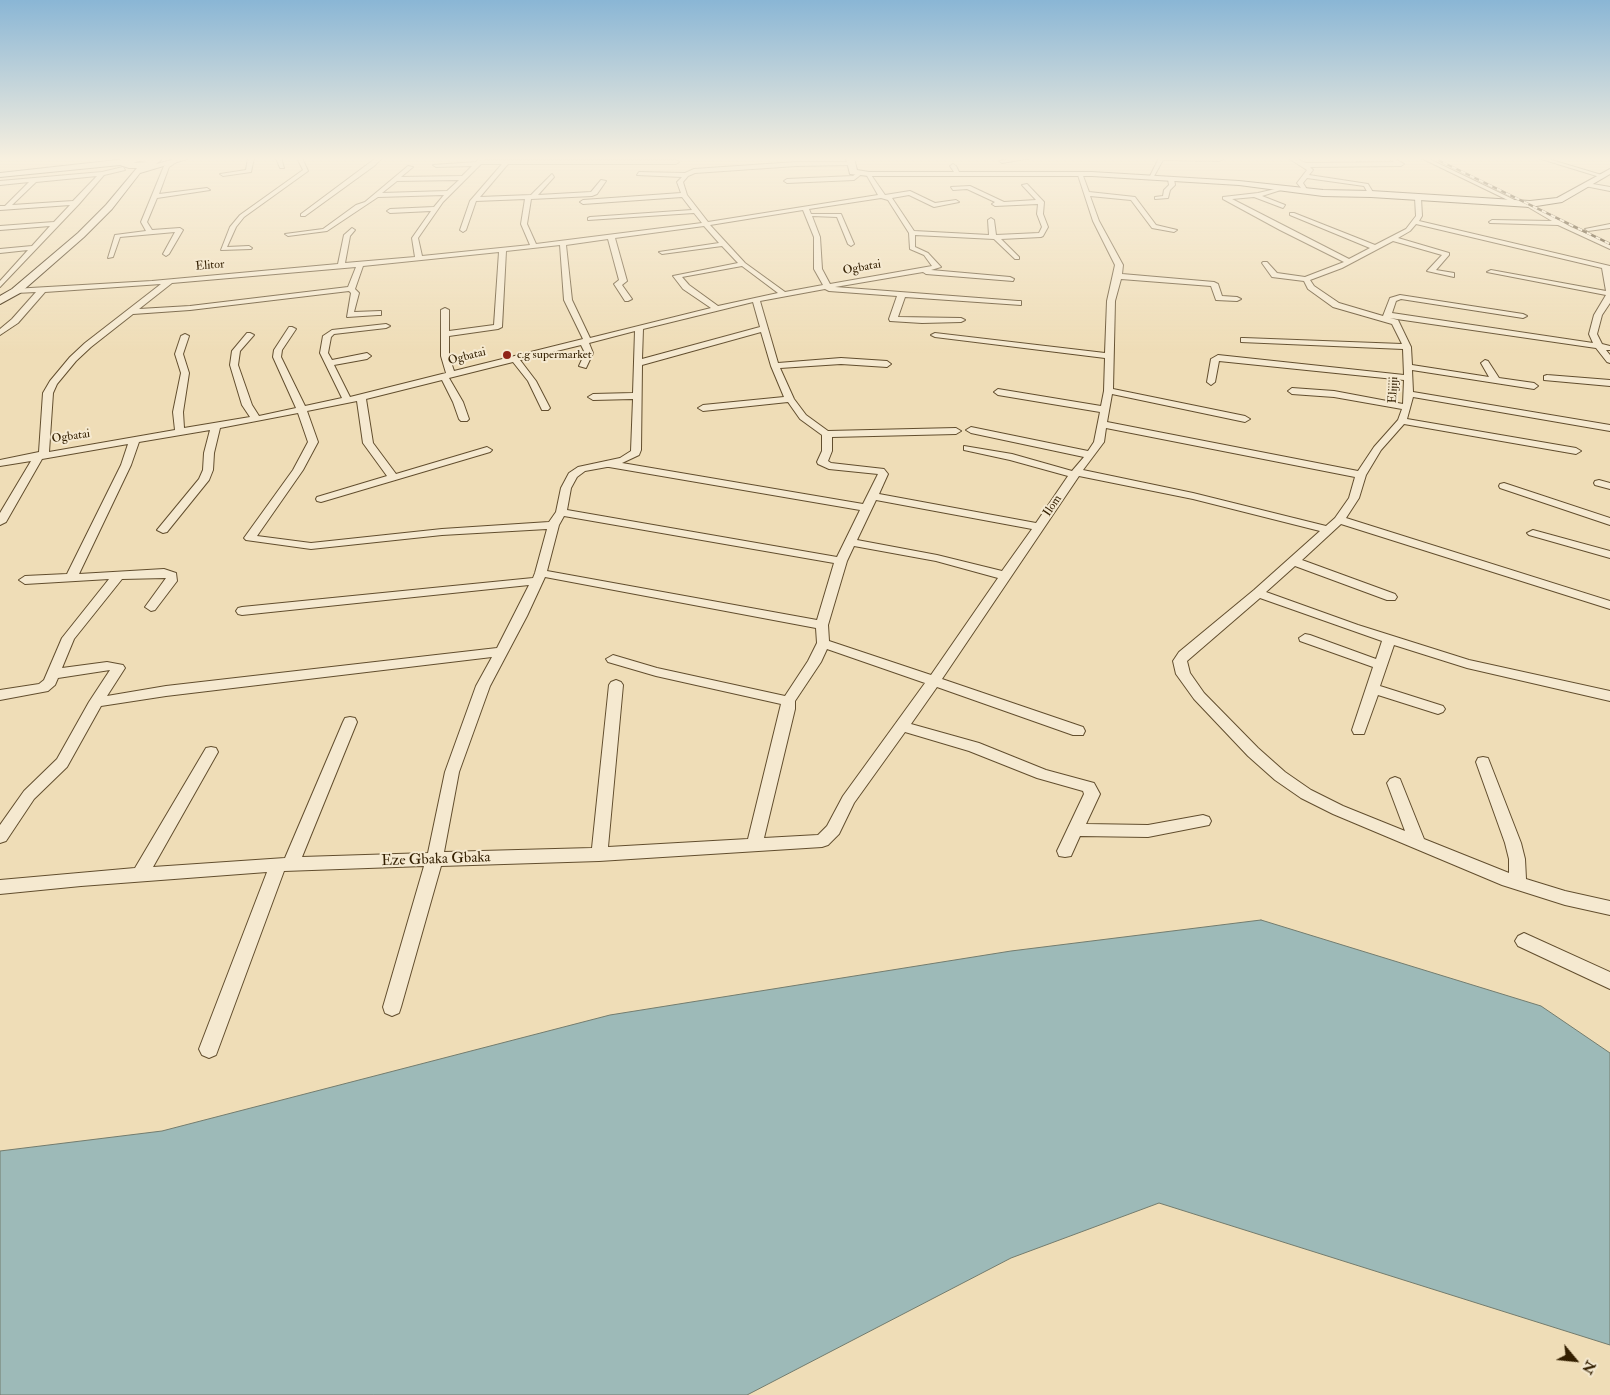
<!DOCTYPE html>
<style>
body{margin:0}
#map{position:relative;width:1610px;height:1395px;overflow:hidden;background:#efddb7;font-family:"IM FELL Double Pica",serif}
canvas{display:block}
.north{position:absolute;left:1550px;top:1335px;width:50px;height:50px;-webkit-text-stroke:4px #f5e9d0;paint-order:stroke;rotate:118deg;font-size:14px;font-weight:700;line-height:20px;text-align:center;color:#331f00}
.north::after{content:'';display:block;margin:auto;width:18px;height:22px;background:#331f00;clip-path:polygon(50% 0,100% 100%,50% 72%,0 100%)}
</style>
<div id="map">
<canvas width="1610" height="1395"></canvas>
<div class="north">N</div>
</div>
<script>
const ctx = document.querySelector('canvas').getContext('2d');
ctx.lineJoin = 'round';
function paint(path, color) {
  ctx.fillStyle = color;
  ctx.fill(path, 'evenodd');
}
function toPath(rows) {
  const path = new Path2D();
  for (const r of rows) {
    path.moveTo(r[0], r[1]);
    for (let i = 2; i < r.length; i += 2) path.lineTo(r[i], r[i + 1]);
  }
  return path;
}
function trace(path, color, width, dash) {
  ctx.strokeStyle = color;
  ctx.lineWidth = width;
  ctx.lineCap = dash ? 'butt' : 'round';
  ctx.setLineDash(dash || []);
  ctx.stroke(path);
}
function drawText(font, color, halo, rows, align = 'center') {
  ctx.font = font + ' "IM FELL Double Pica",serif';
  ctx.lineWidth = 4;
  ctx.setLineDash([]);
  ctx.textBaseline = 'middle';
  ctx.strokeStyle = halo;
  ctx.fillStyle = color;
  for (const [text, x, y, turn = 0] of rows) {
    ctx.save();
    ctx.translate(x, y);
    ctx.rotate((+turn || 0) * Math.PI / 180);
    ctx.textAlign = isNaN(turn) ? turn : align;
    if (halo) ctx.strokeText(text, 0, 0);
    ctx.fillText(text, 0, 0);
    ctx.restore();
  }
}
const water = toPath([
 [1261,920,1541,1006,1610,1053,1610,1345,1159,1203,1011,1258,747,1395,0,1395,0,1151,162,1131,610,1015,1011,951,1261,920]
]);
paint(water, '#9dbab8');
trace(water, '#737c6e', 1);
const street = toPath([
 [248,158,254,158,251,172,223,176,220,174,246,170,248,158],
 [276,158,281,158,284,168,280,168,276,158],
 [297,158,302,158,308,171,244,217,236,227,227,247,249,246,252,248,251,249,221,250,230,227,240,215,303,170,297,158],
 [376,158,382,158,374,166,305,216,301,216,301,214,376,158],
 [480,158,485,158,484,160,676,160,679,162,676,164,508,164,480,197,531,195,552,174,554,177,538,195,591,192,601,180,606,181,597,194,592,196,531,199,527,224,536,244,702,223,694,213,588,220,588,218,590,217,692,210,682,197,583,204,580,202,583,200,681,193,677,182,682,177,637,175,639,172,685,173,694,169,796,162,851,162,853,165,796,166,695,173,688,176,683,182,687,195,708,222,878,195,866,174,869,172,885,195,910,191,935,203,956,200,959,202,934,207,909,195,892,198,914,231,989,235,988,220,991,218,994,220,996,235,1039,233,1042,227,1037,214,1038,204,995,206,992,204,995,202,967,189,953,190,951,187,970,186,1004,202,1036,200,1022,185,1027,184,1044,202,1043,214,1048,227,1043,236,1041,237,1001,239,1019,257,1019,259,1015,259,994,239,915,235,915,247,928,253,941,267,931,270,1010,277,1014,279,1013,281,926,274,923,272,835,287,1018,301,1021,301,1021,305,905,297,898,317,961,318,965,320,961,322,922,323,890,321,889,319,897,296,829,291,825,289,760,301,778,363,841,358,887,361,891,364,887,367,841,364,780,368,794,399,806,415,828,431,956,428,961,431,956,434,832,437,832,451,828,461,831,463,884,469,888,474,879,494,1036,523,1068,476,1010,460,964,450,964,446,1012,454,1072,471,1084,457,971,433,966,430,971,427,1088,451,1094,442,1100,412,998,395,994,392,998,389,1101,406,1104,391,1105,358,935,337,931,335,935,333,1105,353,1107,301,1115,265,1093,221,1077,172,1082,173,1089,192,1135,197,1156,225,1177,230,1174,232,1152,228,1131,200,1090,196,1099,221,1123,265,1122,274,1214,282,1218,284,1222,296,1237,297,1241,299,1237,301,1216,300,1211,286,1121,279,1115,301,1113,389,1245,416,1250,419,1245,422,1112,394,1107,422,1358,471,1374,447,1398,420,1402,409,1334,397,1292,394,1288,391,1292,388,1334,391,1403,404,1404,380,1219,361,1215,382,1211,385,1207,382,1211,359,1218,355,1404,375,1403,349,1241,342,1241,338,1244,338,1402,344,1392,324,1333,307,1308,289,1304,281,1272,277,1262,263,1263,262,1267,262,1277,273,1305,277,1344,262,1280,230,1223,199,1223,197,1258,193,1284,187,1284,189,1262,196,1285,205,1283,208,1254,197,1232,199,1349,259,1370,248,1290,215,1290,213,1294,213,1375,245,1406,229,1416,216,1415,198,1418,196,1421,198,1422,216,1419,221,1610,266,1610,303,1602,315,1597,334,1602,344,1610,346,1610,350,1606,350,1610,355,1610,363,1607,362,1596,348,1390,318,1398,320,1411,347,1412,365,1489,377,1481,363,1485,360,1488,361,1499,378,1534,383,1538,386,1534,389,1412,370,1413,392,1610,425,1610,431,1413,397,1407,419,1576,448,1581,451,1576,454,1404,424,1381,450,1366,475,1359,498,1346,518,1610,601,1610,609,1341,524,1302,560,1395,594,1397,597,1395,600,1387,600,1295,566,1266,592,1358,625,1469,660,1610,691,1610,701,1467,668,1394,645,1380,686,1443,706,1445,709,1443,712,1438,714,1378,695,1364,734,1354,734,1352,730,1373,667,1300,641,1299,638,1305,634,1310,635,1376,659,1382,641,1260,598,1187,661,1190,673,1204,693,1258,748,1285,772,1311,790,1343,806,1405,831,1387,783,1390,779,1395,777,1400,779,1424,839,1509,873,1509,859,1505,843,1476,762,1478,758,1483,757,1488,758,1521,843,1525,859,1526,879,1565,891,1610,901,1610,915,1565,905,1502,885,1333,814,1301,798,1275,780,1248,756,1194,699,1176,674,1173,661,1179,652,1254,590,1320,531,1193,499,1079,476,942,679,1083,727,1085,731,1083,735,1073,735,937,687,911,724,979,743,1046,770,1094,783,1100,794,1086,824,1148,825,1203,815,1209,817,1211,821,1209,825,1148,837,1080,836,1071,856,1065,857,1059,856,1057,851,1084,794,1083,791,1037,778,969,751,905,732,854,803,839,834,828,845,822,847,599,861,441,866,401,1007,399,1013,392,1016,385,1013,383,1007,424,866,284,871,216,1055,209,1058,202,1055,199,1049,267,872,81,886,0,894,0,880,135,868,206,748,211,747,216,748,218,752,153,867,285,858,343,722,345,718,350,717,355,718,357,722,302,857,428,853,445,772,476,686,492,657,166,696,101,706,67,767,34,799,6,841,0,843,0,825,24,791,57,759,89,702,110,670,58,678,55,685,48,691,0,700,0,690,39,684,44,680,62,638,109,579,25,584,19,580,25,576,67,574,121,465,128,444,42,459,6,522,0,525,0,513,31,461,0,466,0,460,39,452,43,393,50,381,70,357,85,343,161,284,45,292,18,323,0,335,0,329,12,319,36,292,16,293,13,293,13,289,152,281,338,264,344,235,352,228,355,230,350,236,345,263,415,257,412,238,431,211,390,213,387,211,390,209,434,207,444,195,378,197,327,231,288,236,285,234,323,229,356,205,365,202,408,166,413,167,401,177,462,176,472,166,436,167,433,165,476,162,480,158],
 [481,164,502,164,470,201,460,230,463,232,466,230,476,201,525,199,521,224,530,245,422,256,418,238,443,202,481,164],
 [459,180,447,191,382,193,397,181,459,180],
 [881,198,888,200,909,233,910,249,924,255,932,266,830,284,822,269,820,237,812,216,837,217,848,244,851,246,854,244,841,214,811,214,809,209,881,198],
 [803,210,814,237,814,269,823,285,785,292,745,263,710,225,803,210],
 [1416,224,1602,268,1606,291,1491,270,1487,272,1606,295,1594,315,1589,334,1593,343,1392,313,1396,301,1401,299,1523,318,1527,316,1523,314,1400,295,1390,298,1383,316,1339,303,1314,286,1310,280,1342,268,1393,241,1442,255,1427,271,1454,277,1454,273,1436,270,1449,255,1449,253,1398,238,1410,231,1416,224],
 [704,226,719,243,659,252,662,254,722,246,738,263,673,276,683,289,711,308,590,338,572,300,566,245,608,239,619,280,614,284,625,301,628,301,632,299,622,285,627,281,615,238,704,226],
 [560,245,564,300,583,339,454,371,449,356,449,336,498,329,502,327,506,251,560,245],
 [499,252,494,325,449,331,449,310,445,308,441,310,441,356,446,373,350,397,334,365,367,359,371,356,367,353,332,360,328,353,331,337,334,334,386,328,390,326,386,324,332,330,323,336,320,353,342,398,305,406,281,357,282,350,296,329,292,327,289,327,274,350,273,357,296,408,259,416,252,405,238,365,240,351,254,335,250,333,247,333,232,351,230,365,242,405,250,417,184,428,183,412,189,373,183,354,189,336,185,334,181,336,175,354,181,373,173,412,175,430,49,452,53,393,57,384,76,361,91,347,133,314,190,310,349,291,351,293,347,317,378,315,381,315,381,311,354,312,359,293,355,289,363,266,499,252],
 [742,266,778,293,718,306,689,285,682,277,742,266],
 [356,267,348,287,190,306,139,309,172,283,356,267],
 [753,302,760,327,642,359,643,329,753,302],
 [635,331,633,393,593,394,588,397,593,400,633,399,631,451,620,458,578,467,569,473,561,488,556,512,549,522,442,529,311,543,257,536,303,470,318,442,307,411,357,401,363,443,387,476,317,497,316,499,317,501,321,502,490,452,492,450,487,447,396,474,373,443,366,399,442,380,453,402,459,419,461,421,467,421,469,419,463,402,449,378,513,362,528,381,542,410,548,410,550,408,536,381,520,360,581,345,585,353,579,366,586,368,593,353,589,343,635,331],
 [761,332,771,366,784,397,703,405,698,408,703,411,788,402,800,419,822,435,822,451,817,462,818,464,829,469,878,474,863,504,622,463,639,455,641,450,642,365,761,332],
 [298,413,308,442,293,470,244,538,246,540,311,549,442,535,547,529,535,573,533,578,242,607,238,608,236,611,238,614,242,615,529,585,497,648,166,686,107,696,125,668,123,665,107,662,62,668,74,639,122,579,166,578,145,607,151,611,155,610,177,581,176,573,164,569,79,574,131,465,139,442,210,430,204,453,203,470,199,479,157,530,163,533,167,532,209,480,213,470,214,453,220,428,298,413],
 [1106,428,1355,477,1349,498,1335,518,1326,526,1193,493,1083,470,1104,442,1106,428],
 [607,467,609,467,860,510,837,557,567,510,571,488,577,477,585,471,607,467],
 [876,500,1032,529,1002,571,937,555,857,540,876,500],
 [564,516,834,563,817,620,547,571,559,525,564,516],
 [854,546,936,561,998,578,931,675,829,641,828,625,847,561,854,546],
 [545,577,816,628,817,643,808,661,785,696,657,668,613,655,606,659,608,662,656,676,781,704,748,839,608,847,623,685,621,682,616,680,611,682,609,685,592,848,444,852,459,772,490,686,527,616,545,577],
 [827,649,925,683,843,796,827,826,818,835,764,838,795,709,795,701,821,662,827,649],
 [1017,158,1031,158,1002,163,999,161,1017,158],
 [1159,158,1221,158,1223,159,1220,161,1163,160,1153,178,1149,178,1159,158],
 [1288,158,1294,158,1306,163,1394,162,1387,158,1393,158,1404,164,1401,166,1310,167,1313,170,1309,175,1368,184,1374,194,1369,195,1364,186,1307,178,1303,183,1308,191,1305,193,1297,183,1307,170,1288,158],
 [1421,158,1427,158,1523,204,1528,203,1571,227,1610,244,1610,249,1558,225,1490,223,1489,222,1492,220,1552,221,1523,204,1518,205,1421,158],
 [1538,158,1545,158,1605,176,1600,177,1538,158],
 [173,160,178,161,169,167,159,194,207,188,210,190,157,198,147,222,152,230,180,228,183,230,169,254,166,256,163,254,175,232,120,237,113,257,108,258,115,235,146,231,141,222,164,166,173,160],
 [953,164,956,166,961,176,956,175,950,166,953,164],
 [123,167,125,170,104,175,79,204,0,287,0,281,28,250,0,253,0,249,32,246,50,226,0,230,0,226,54,222,70,205,0,210,0,206,5,206,29,182,0,185,0,181,102,172,123,167],
 [97,176,73,201,12,205,36,182,97,176],
 [858,172,863,173,854,180,787,183,784,181,787,179,853,176,858,172],
 [1171,177,1174,179,1175,185,1170,190,1168,198,1155,199,1155,197,1163,196,1164,190,1169,185,1168,179,1171,177],
 [1587,183,1610,187,1610,191,1585,186,1587,183],
 [1610,224,1610,228,1588,231,1585,229,1610,224],
 [1547,375,1610,380,1610,386,1544,380,1544,376,1547,375],
 [1599,480,1610,483,1610,489,1595,485,1594,483,1595,481,1599,480],
 [1504,483,1610,518,1610,525,1500,488,1499,486,1500,484,1504,483],
 [1533,530,1610,551,1610,558,1529,535,1527,533,1533,530],
 [1524,933,1610,972,1610,989,1518,946,1515,941,1518,936,1524,933]
]);
const secondary = toPath([
 [135,158,160,158,161,160,156,164,179,158,187,159,140,173,112,209,84,237,20,293,0,304,0,296,12,289,78,233,106,205,137,168,129,168,120,165,0,177,0,173,135,158],
 [139,161,148,162,133,163,139,161],
 [846,158,854,158,857,170,869,172,1092,172,1239,181,1323,190,1371,191,1530,201,1557,198,1610,169,1610,174,1562,202,1530,207,1371,197,1323,196,1239,185,1092,176,869,176,850,174,846,158]
]);
trace(street, '#624e2e', 2);
trace(secondary, '#331f00', 2);
paint(street, '#f5e9d0');
paint(secondary, '#f5e9d0');
const rail = toPath([
 [1434,158,1610,244]
]);
trace(rail, '#331f00', 2.5);
trace(rail, '#f5e9d0', 2, [5]);
const sky = ctx.createLinearGradient(0, 0, 0, 353);
sky.addColorStop(0, '#8ab6d5');
sky.addColorStop(0.45, '#f8f0df');
sky.addColorStop(1, '#f8f0df00');
ctx.fillStyle = sky;
ctx.fillRect(0, 0, 1610, 353);
for (const [x, y, r, color] of [
 [507,355,5,"#8f2418"]
]) {
  const dot = new Path2D();
  dot.arc(x, y, r, 0, 2 * Math.PI);
  ctx.fillStyle = color;
  ctx.fill(dot);
  trace(dot, '#f5e9d0', 2);
}
drawText('12px', '#331f00', '#f5e9d0', [
 ["Elitor",210,266,-5],
 ["Ogbatai",862,268,-10],
 ["Ogbatai",467,357,-14],
 ["Elijiji",1394,390,-87],
 ["Ogbatai",71,437,-8],
 ["Ilom",1053,506,-56]
]);
drawText('12px', '#331f00', '#f5e9d0', [
 ["c.g supermarket",517,355]
], 'left');
drawText('15px', '#331f00', '#f5e9d0', [
 ["Eze Gbaka Gbaka",436,860,-2]
]);
</script>
